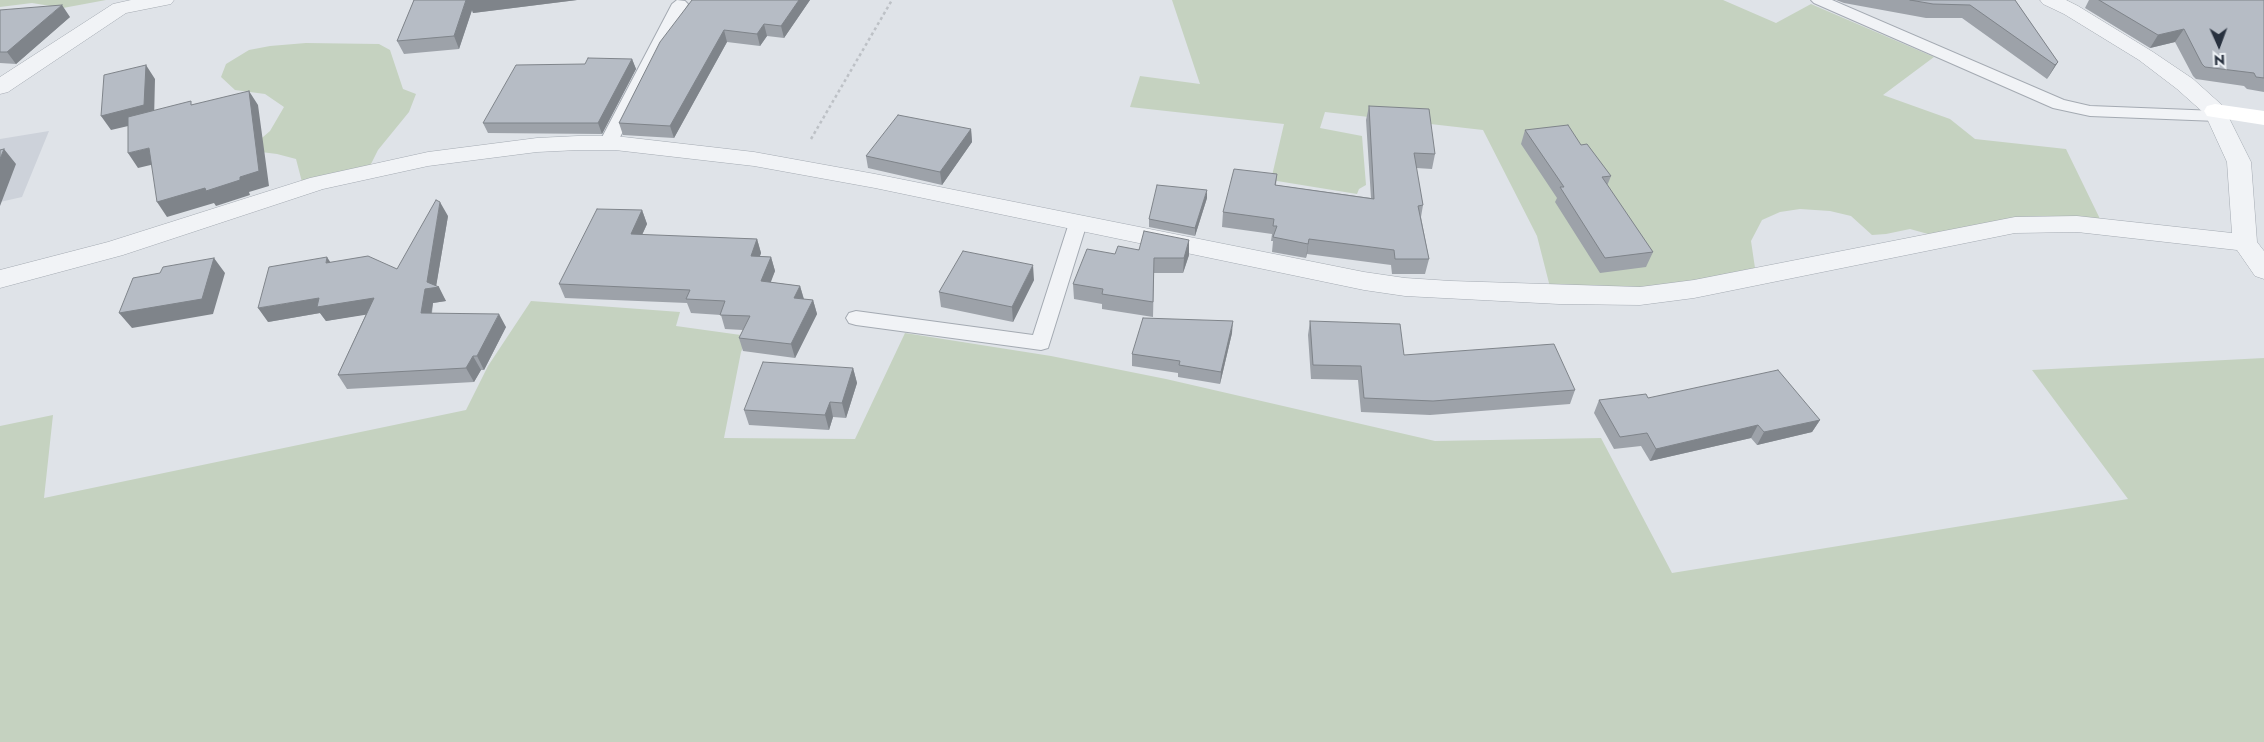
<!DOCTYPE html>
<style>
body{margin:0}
#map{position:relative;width:2264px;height:742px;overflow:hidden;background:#dfe3e8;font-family:Jost,sans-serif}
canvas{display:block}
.north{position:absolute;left:2194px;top:20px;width:50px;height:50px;-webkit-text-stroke:4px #eef2f6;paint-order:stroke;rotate:178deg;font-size:14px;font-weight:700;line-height:20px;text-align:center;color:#28313f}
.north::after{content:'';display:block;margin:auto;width:18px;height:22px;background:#28313f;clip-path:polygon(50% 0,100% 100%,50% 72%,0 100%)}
</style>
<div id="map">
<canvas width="2264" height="742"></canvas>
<div class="north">N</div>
</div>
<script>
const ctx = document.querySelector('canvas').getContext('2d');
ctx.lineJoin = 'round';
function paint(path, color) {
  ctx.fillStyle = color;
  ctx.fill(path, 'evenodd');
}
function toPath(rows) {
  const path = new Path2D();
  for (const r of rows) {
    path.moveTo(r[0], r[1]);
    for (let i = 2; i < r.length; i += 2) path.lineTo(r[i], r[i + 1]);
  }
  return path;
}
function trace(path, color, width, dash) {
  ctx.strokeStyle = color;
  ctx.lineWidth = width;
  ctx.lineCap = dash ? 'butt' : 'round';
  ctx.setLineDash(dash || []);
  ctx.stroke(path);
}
paint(toPath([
 [49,131,22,197,0,202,0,139]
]), '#cdd2da');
paint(toPath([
 [0,0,106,0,63,8,32,3,0,7],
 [1172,0,1723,0,1776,23,1811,4,1934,57,1883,95,1950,119,1975,139,2066,149,2101,221,1950,230,1928,234,1910,229,1886,234,1872,235,1851,216,1830,211,1800,209,1780,212,1762,220,1751,241,1755,268,1692,281,1649,287,1550,287,1537,236,1483,130,1325,112,1320,128,1362,136,1366,185,1359,189,1357,194,1271,180,1284,124,1130,107,1140,76,1200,84],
 [306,43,379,44,390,50,403,89,416,94,409,112,378,150,370,166,302,182,296,159,277,154,261,152,256,143,270,131,284,107,265,94,235,90,221,77,226,64,249,50,270,46],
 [531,301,680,312,676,326,748,336,741,352,724,438,855,439,905,333,1051,356,1166,379,1435,441,1601,438,1672,573,2128,499,2032,370,2264,358,2264,742,0,742,0,426,53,415,44,498,466,410,488,366]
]), '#c5d2c0');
const lane = toPath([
 [677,0,685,1,688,4,617,143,614,147,602,147,599,143,672,4,677,0],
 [1811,0,1832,0,2064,100,2090,106,2217,111,2223,112,2226,116,2223,120,2217,121,2090,116,2053,108,1814,3,1811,0],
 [1078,217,1085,219,1087,223,1048,348,1041,350,856,325,849,323,846,318,849,313,856,311,1033,335,1069,223,1071,219,1078,217]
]);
const street = toPath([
 [131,0,174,0,171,4,126,13,8,92,0,94,0,77,113,4,131,0],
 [2040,0,2066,0,2078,6,2153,52,2193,79,2223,106,2251,162,2257,242,2264,251,2264,279,2255,276,2237,250,2077,232,2015,233,1694,298,1640,305,1559,304,1405,296,1364,290,875,188,754,166,615,150,578,150,537,152,428,166,323,189,123,255,0,288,0,270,108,242,310,178,428,152,537,138,578,136,615,136,754,152,875,174,1364,272,1405,278,1451,281,1640,287,1694,280,2015,217,2077,216,2232,233,2227,162,2205,114,2177,89,2139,60,2064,14,2043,4,2040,0]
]);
trace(lane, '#a4aab2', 2);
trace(street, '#a4aab2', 1);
trace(toPath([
 [811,139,892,0]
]), '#bdc1c6', 2.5, [3, 3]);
paint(lane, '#f1f3f6');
paint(street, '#f1f3f6');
paint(toPath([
 [2215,104,2264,111,2264,125,2207,116,2204,111,2207,106,2215,104]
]), '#fff');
paint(toPath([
 [414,0,577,0,473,13,472,10,459,49,404,54,397,41],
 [692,0,810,0,784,38,767,36,760,46,727,42,674,138,623,135,619,123],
 [1836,0,2015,0,2058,62,2049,76,2047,79,1962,18,1926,18,1844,3],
 [2089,0,2264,0,2264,92,2247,89,2244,86,2196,79,2193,76,2175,42,2150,48,2085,8],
 [0,10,70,17,16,64,0,63],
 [632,59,636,69,602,134,488,133,483,123,585,64],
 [1369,106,1435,154,1432,169,1416,168,1423,205,1421,217,1429,259,1425,274,1392,274,1391,265,1307,254,1306,258,1272,252,1273,241,1271,241,1272,234,1222,227,1223,212,1277,174,1276,185,1371,198,1366,120],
 [971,129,972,142,942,185,868,168,866,156],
 [1525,130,1581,145,1611,176,1607,186,1653,252,1646,267,1600,273,1555,202,1557,198,1521,144],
 [1207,198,1195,236,1149,227,1149,219],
 [642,210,647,224,642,235,757,239,761,253,760,256,771,257,775,271,770,282,800,286,804,299,813,300,817,314,795,358,743,351,739,338,743,330,725,329,721,315,691,313,687,303,565,298,559,284],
 [448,216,436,286,446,301,433,303,432,313,506,327,484,370,481,370,474,382,347,389,338,375,366,314,326,321,320,313,268,322,331,262,397,269],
 [1189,240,1189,255,1183,273,1154,273,1153,317,1102,309,1102,304,1074,299,1073,284,1115,254],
 [1034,280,1013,322,941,307,939,292],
 [1310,321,1404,355,1575,390,1570,404,1430,415,1361,412,1358,380,1311,379,1308,335],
 [1232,333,1220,384,1178,377,1178,373,1132,366,1132,354],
 [853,368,857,383,846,418,833,417,829,430,749,425,744,410],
 [1648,398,1820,420,1812,432,1757,445,1751,438,1650,461,1641,446,1614,449,1594,413,1599,400]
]), '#9da2a9');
paint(toPath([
 [466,0,577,0,473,13,472,10,459,49,454,36],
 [799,0,810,0,784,38,781,26],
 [62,5,70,17,16,64,7,52],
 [764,24,767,36,760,46,757,34],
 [2184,29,2175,42,2150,48,2158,35],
 [724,30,727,42,674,138,670,126],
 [632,59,636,69,602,134,598,123],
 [2058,62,2049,76,2047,79,2055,65],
 [146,65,155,79,154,120,111,130,101,116],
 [249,91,258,105,269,186,249,192,250,195,216,206,214,203,167,217,157,202],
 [971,129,972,142,942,185,940,172],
 [149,148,159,163,138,168,128,153],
 [4,149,16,164,0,206,0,159],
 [1207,190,1207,198,1195,236,1195,228],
 [440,202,448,216,436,287,439,287,446,301,433,303,429,326,421,313],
 [642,210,647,224,636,248,631,234],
 [757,239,761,253,755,270,751,256],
 [1309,239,1307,254,1306,258,1308,244],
 [1189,240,1189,255,1183,273,1184,258],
 [327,257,336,271,326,263],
 [771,257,775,271,766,295,761,281],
 [214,258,225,273,213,314,132,328,119,313],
 [1033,265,1034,280,1013,322,1012,307],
 [800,286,804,300,794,298],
 [319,298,374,298,383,312,326,321,320,313,268,322,258,308],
 [813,300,817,314,795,358,791,344],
 [499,314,506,327,484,370,477,356],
 [1233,321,1232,333,1220,384,1221,372],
 [473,356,481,370,474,382,466,368],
 [853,368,857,383,846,418,842,403],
 [830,402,833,417,829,430,825,415],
 [1820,420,1812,432,1757,445,1764,432],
 [1758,425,1751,438,1650,461,1656,449]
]), '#7f848a');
const building = toPath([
 [414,0,466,0,454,36,397,41,414,0],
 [692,0,799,0,781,26,764,24,757,34,724,30,670,126,619,123,660,42,692,0],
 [1910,0,2015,0,2058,62,2055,65,1970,5,1933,4,1910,0],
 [2099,0,2264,0,2264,78,2256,77,2254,73,2205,67,2202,64,2184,29,2158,35,2099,0],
 [62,5,7,52,0,52,0,10,62,5],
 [588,58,632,59,598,123,483,123,516,65,585,64,588,58],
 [146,65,144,105,101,116,104,75,146,65],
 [249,91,259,171,240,177,240,180,206,191,205,188,157,202,149,148,128,153,128,117,191,101,191,105,249,91],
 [1369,106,1429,109,1435,154,1414,153,1423,205,1418,206,1429,259,1395,259,1394,250,1309,239,1308,244,1273,237,1277,226,1273,226,1274,219,1223,212,1234,169,1277,174,1275,185,1374,199,1369,106],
 [898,115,971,129,940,172,866,156,898,115],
 [1568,125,1581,145,1587,144,1611,176,1602,177,1653,252,1605,258,1560,187,1564,187,1525,130,1568,125],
 [4,149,0,159,0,150,4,149],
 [1157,185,1207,190,1195,228,1149,219,1157,185],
 [436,200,440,202,427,282,439,287,425,289,421,313,499,314,477,356,473,356,466,368,338,375,374,298,317,307,319,298,258,308,269,267,327,257,326,263,368,256,397,269,436,200],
 [597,209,642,210,631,234,757,239,751,256,771,257,761,281,800,286,794,298,813,300,791,344,739,338,750,316,720,315,725,301,686,299,690,290,559,284,597,209],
 [1144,231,1189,240,1184,258,1154,258,1153,302,1102,294,1103,289,1073,284,1087,249,1115,254,1118,246,1139,250,1144,231],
 [963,251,1033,265,1012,307,939,292,963,251],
 [214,258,202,299,119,313,133,278,160,273,163,267,214,258],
 [1143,318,1233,321,1221,372,1179,365,1180,361,1132,354,1143,318],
 [1310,321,1400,324,1404,355,1554,344,1575,390,1433,401,1364,398,1361,366,1313,365,1310,321],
 [763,362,853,368,842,403,830,402,825,415,744,410,763,362],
 [1778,370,1820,420,1764,432,1758,425,1656,449,1647,433,1620,437,1599,400,1646,394,1648,398,1778,370]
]);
paint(building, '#b6bcc5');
trace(building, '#7f848a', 1);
</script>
